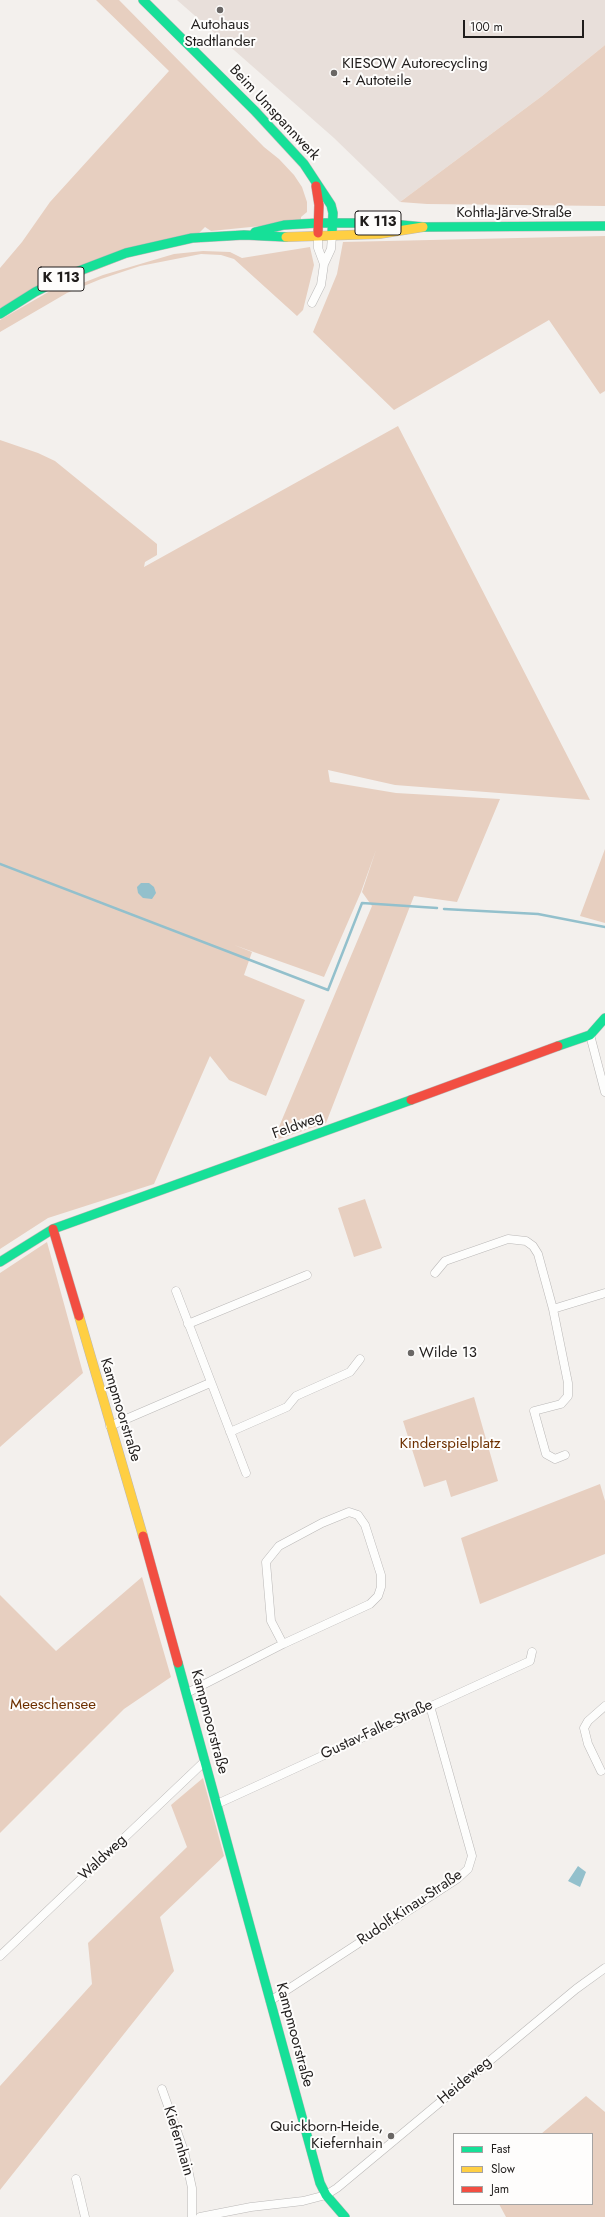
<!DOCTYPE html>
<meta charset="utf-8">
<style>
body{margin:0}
#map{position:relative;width:605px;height:2217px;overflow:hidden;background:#f3f0ed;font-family:Jost,sans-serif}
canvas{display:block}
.legend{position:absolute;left:453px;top:2133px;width:140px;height:72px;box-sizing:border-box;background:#fefdfc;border:1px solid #a5a3a2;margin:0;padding:5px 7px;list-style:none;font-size:12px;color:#201d1c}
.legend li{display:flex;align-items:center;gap:8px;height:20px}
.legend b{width:20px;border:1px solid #a5a3a2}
.scale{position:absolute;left:463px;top:20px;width:121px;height:18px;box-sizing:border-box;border:2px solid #201d1c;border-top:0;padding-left:5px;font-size:12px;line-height:14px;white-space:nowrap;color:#201d1c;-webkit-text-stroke:3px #fefdfc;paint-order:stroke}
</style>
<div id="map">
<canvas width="605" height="2217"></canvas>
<ul class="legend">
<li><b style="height:5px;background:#16e098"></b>Fast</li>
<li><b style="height:5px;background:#ffcf43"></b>Slow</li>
<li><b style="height:5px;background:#f24e42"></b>Jam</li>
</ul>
<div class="scale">100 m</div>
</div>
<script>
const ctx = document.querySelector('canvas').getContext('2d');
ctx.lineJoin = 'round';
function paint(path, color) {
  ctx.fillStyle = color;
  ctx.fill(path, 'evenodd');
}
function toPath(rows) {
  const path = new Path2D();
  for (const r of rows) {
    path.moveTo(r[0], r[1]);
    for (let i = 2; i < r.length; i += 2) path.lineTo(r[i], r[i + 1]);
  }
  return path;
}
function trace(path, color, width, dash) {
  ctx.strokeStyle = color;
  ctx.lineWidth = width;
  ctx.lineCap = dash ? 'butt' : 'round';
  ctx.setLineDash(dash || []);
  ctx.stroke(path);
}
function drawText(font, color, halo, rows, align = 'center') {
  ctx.font = font + ' Jost,sans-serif';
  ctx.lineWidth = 4;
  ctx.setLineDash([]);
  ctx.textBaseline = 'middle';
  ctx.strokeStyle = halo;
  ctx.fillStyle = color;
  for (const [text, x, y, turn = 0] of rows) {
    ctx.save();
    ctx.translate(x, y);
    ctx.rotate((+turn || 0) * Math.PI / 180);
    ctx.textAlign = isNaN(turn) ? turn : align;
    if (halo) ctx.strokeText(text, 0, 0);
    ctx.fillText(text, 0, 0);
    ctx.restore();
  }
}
paint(toPath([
 [177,0,605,0,605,45,542,96,400,202,334,138]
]), '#e8dfda');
paint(toPath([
 [96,0,119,0,264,147,279,159,294,175,302,187,307,202,307,212,301,217,301,222,211,231,205,227,199,233,182,236,0,308,0,268,22,242,50,202,169,71],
 [605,45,605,206,427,204,400,202,542,96],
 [605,236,605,391,600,394,549,320,394,410,313,332,337,274,343,242],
 [310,247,314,265,303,310,297,316,234,259,221,255,201,254,140,266,101,279,67,293,0,332,0,320,50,291,75,280,83,280,70,288,103,275,174,254,203,251,230,252,242,258],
 [398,426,590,800,395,785,328,770,330,782,396,793,500,799,457,902,414,896,326,1123,273,1141,372,906,362,892,376,850,361,892,324,977,234,945,252,952,244,975,305,1000,266,1096,229,1080,210,1056,154,1184,48,1218,0,1249,0,440,38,453,55,461,157,544,157,555,145,562,144,567],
 [605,849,605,923,580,916],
 [365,1199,382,1248,354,1257,338,1208],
 [47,1242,83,1373,0,1447,0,1273],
 [474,1397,498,1481,451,1497,446,1480,424,1487,403,1421],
 [600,1484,605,1501,605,1554,480,1604,461,1538],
 [142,1577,171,1677,124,1709,0,1833,0,1595,56,1651],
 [203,1778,224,1856,160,1917,174,1971,0,2190,0,2086,92,1984,88,1943,187,1847,171,1805],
 [586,2096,605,2112,605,2217,506,2217,499,2204,592,2204,592,2134,541,2134]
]), '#e7cfc0');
paint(toPath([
 [141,883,149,883,154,887,156,893,152,899,143,898,138,893,137,887],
 [578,1866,586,1872,580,1887,568,1881]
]), '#93c0cc');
trace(toPath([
 [0,864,328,990,362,903,437,908],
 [444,909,538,914,605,927]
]), '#93c0cc', 2.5);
const street = toPath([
 [318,236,318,248,324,264],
 [312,303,321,285,324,264,331,249,332,236],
 [590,1035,605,1092],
 [435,1273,445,1261,508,1239,526,1241,533,1246,538,1254,553,1309,568,1383,568,1396,561,1404,534,1411,546,1454,555,1459,565,1455],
 [176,1291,246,1473],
 [553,1309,605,1293],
 [188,1324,307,1275],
 [110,1426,210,1383],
 [230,1432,287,1407,296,1396,350,1372,360,1359],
 [187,1693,283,1644,370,1604,378,1596,381,1587,381,1575,365,1525,358,1515,349,1512,322,1523,279,1546,266,1562,271,1621,283,1644],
 [601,1771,588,1744,584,1728,588,1721,605,1706],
 [217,1804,530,1661,532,1652],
 [0,1956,205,1761],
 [270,2001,457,1879,468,1869,472,1856,430,1706],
 [162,2089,184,2151,192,2188,192,2217],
 [76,2179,85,2217],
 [200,2217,251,2207,303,2201,326,2195,337,2188,576,1989,605,1968]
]);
const fast = toPath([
 [143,0,255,111,304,164,331,205,333,213,332,233],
 [255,232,284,225,318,223,380,223,423,227,605,226],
 [0,314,35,292,71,274,126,253,192,238,244,235,286,237],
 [558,1046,590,1035,605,1018],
 [0,1262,53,1229,411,1100],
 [178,1663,320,2183,326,2195,345,2217]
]);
const slow = toPath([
 [286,237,379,234,423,227],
 [79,1316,143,1536]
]);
const jam = toPath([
 [316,186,319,205,318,233],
 [411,1100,558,1046],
 [53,1229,79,1316],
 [143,1536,178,1663]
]);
trace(street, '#bab8b7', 9);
trace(fast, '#bab8b7', 10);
trace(slow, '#bab8b7', 10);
trace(jam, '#bab8b7', 10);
trace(street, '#fdfdfc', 8);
trace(fast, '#16e098', 9);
trace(slow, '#ffcf43', 9);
trace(jam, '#f24e42', 9);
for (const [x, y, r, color] of [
 [220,10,4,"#6a6765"],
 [334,73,4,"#6a6765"],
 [411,1353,4,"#6a6765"],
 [391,2136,4,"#6a6765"]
]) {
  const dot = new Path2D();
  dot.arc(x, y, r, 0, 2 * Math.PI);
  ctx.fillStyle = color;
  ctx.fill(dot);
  trace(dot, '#fefdfc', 1.5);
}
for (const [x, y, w] of [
 [378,223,46],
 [61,279,46]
]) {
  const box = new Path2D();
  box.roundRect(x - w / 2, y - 12, w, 24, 3);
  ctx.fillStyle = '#fefdfc';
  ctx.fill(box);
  trace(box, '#201d1c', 1);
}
drawText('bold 14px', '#201d1c', null, [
 ["K 113",378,223],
 ["K 113",61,279]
]);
drawText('15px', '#201d1c', '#fefdfc', [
 ["Autohaus",220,25,"center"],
 ["Stadtlander",220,42,"center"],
 ["KIESOW Autorecycling",342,64],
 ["+ Autoteile",342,81],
 ["Wilde 13",419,1353],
 ["Quickborn-Heide,",383,2127,"right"],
 ["Kiefernhain",383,2144,"right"]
], 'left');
drawText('15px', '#201d1c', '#fefdfc', [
 ["Beim Umspannwerk",274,113,47],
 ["Kohtla-Järve-Straße",514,213],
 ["Feldweg",298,1126,-20],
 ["Kampmoorstraße",120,1410,73],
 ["Kampmoorstraße",209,1722,75],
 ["Gustav-Falke-Straße",377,1730,-25],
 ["Waldweg",103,1858,-43],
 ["Rudolf-Kinau-Straße",410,1908,-34],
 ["Kampmoorstraße",294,2035,75],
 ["Heideweg",465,2081,-40],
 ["Kiefernhain",178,2141,73]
]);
drawText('15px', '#6d3000', '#fefdfc', [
 ["Kinderspielplatz",450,1444],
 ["Meeschensee",53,1705]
]);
</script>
